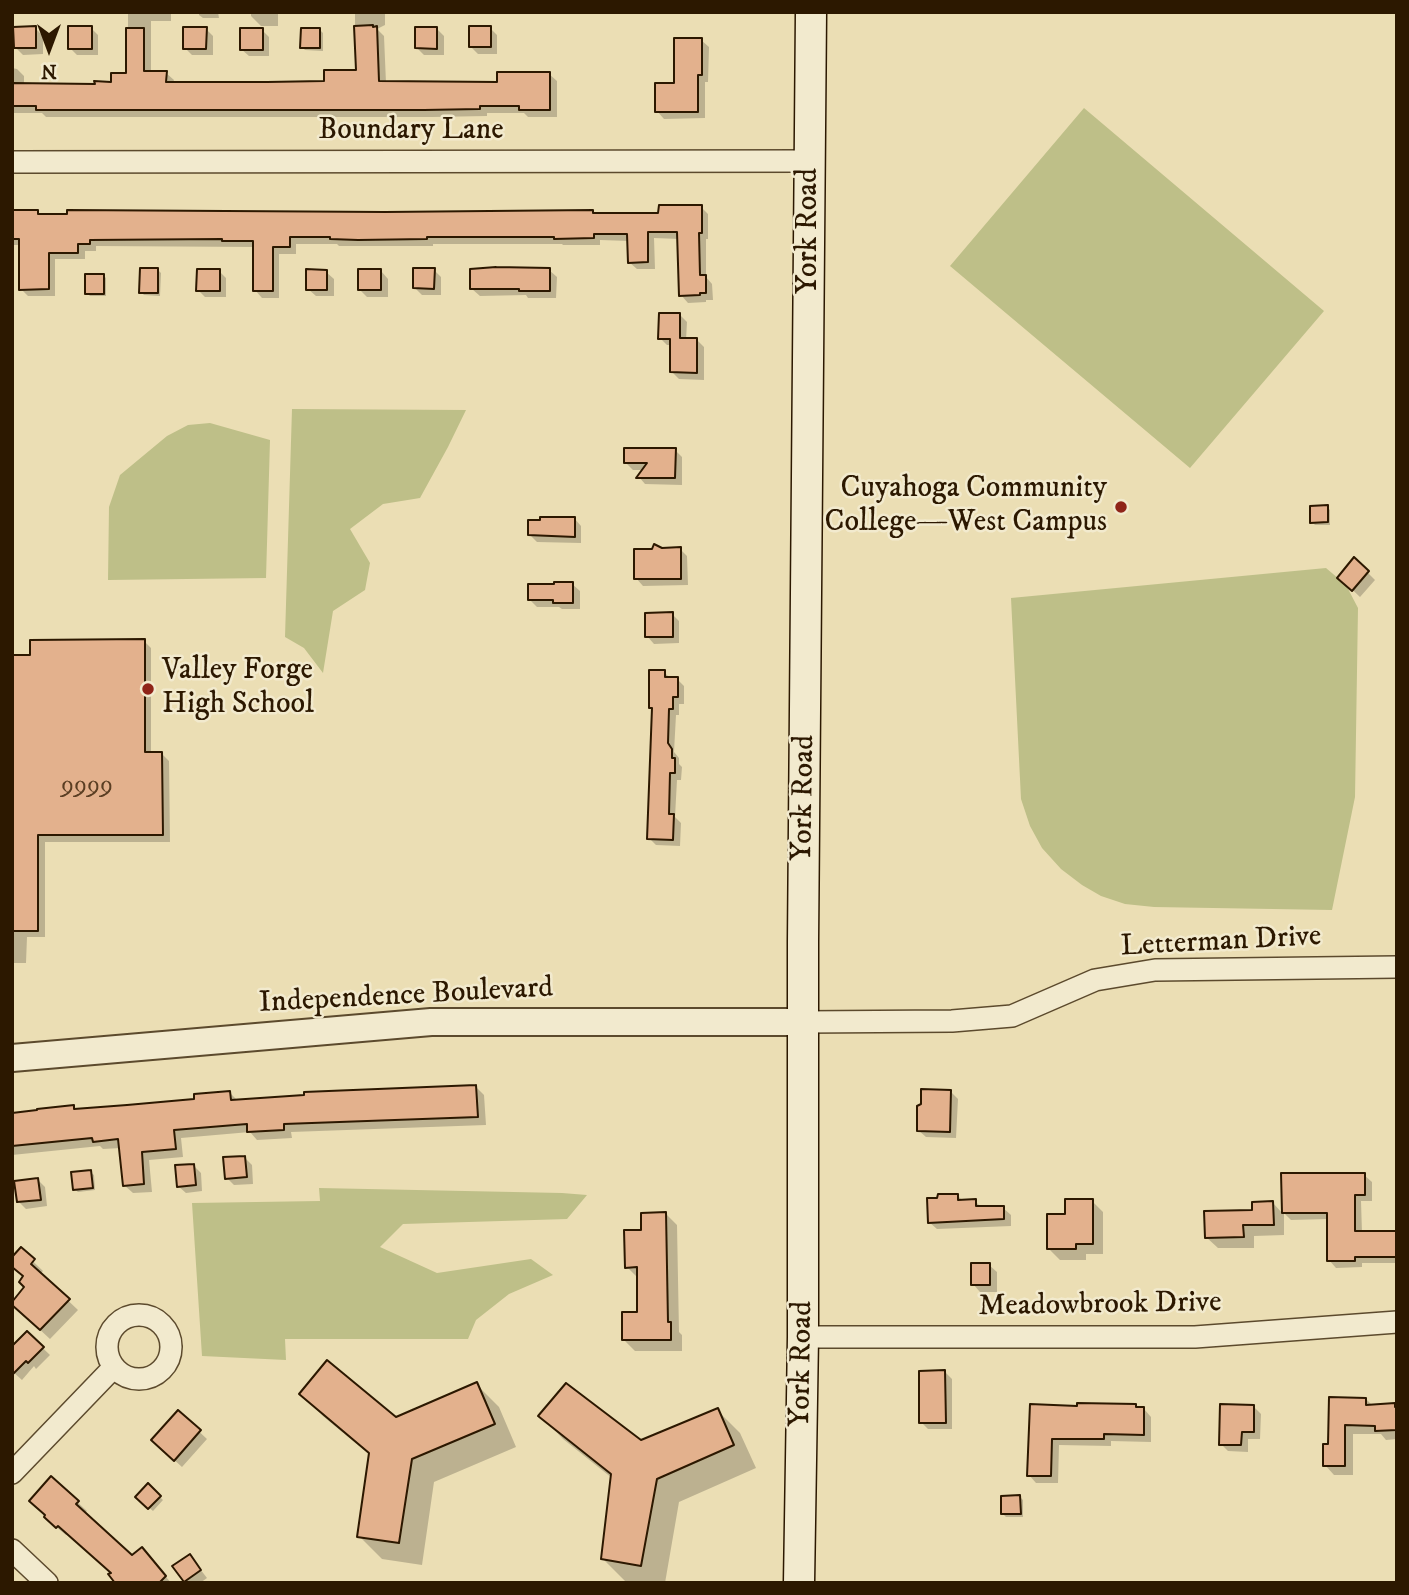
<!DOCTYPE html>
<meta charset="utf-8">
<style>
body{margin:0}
#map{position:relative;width:1409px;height:1595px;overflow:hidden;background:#ebdeb4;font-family:"IM FELL DW Pica",serif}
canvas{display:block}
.frame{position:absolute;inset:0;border:14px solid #2c1800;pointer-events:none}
.north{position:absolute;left:14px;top:14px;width:70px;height:70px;-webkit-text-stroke:5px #f2eace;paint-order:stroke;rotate:180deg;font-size:19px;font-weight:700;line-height:28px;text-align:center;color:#2c1800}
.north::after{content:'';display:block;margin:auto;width:24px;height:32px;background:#2c1800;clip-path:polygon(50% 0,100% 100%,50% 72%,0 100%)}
</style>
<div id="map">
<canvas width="1409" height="1595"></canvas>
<div class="frame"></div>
<div class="north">N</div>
</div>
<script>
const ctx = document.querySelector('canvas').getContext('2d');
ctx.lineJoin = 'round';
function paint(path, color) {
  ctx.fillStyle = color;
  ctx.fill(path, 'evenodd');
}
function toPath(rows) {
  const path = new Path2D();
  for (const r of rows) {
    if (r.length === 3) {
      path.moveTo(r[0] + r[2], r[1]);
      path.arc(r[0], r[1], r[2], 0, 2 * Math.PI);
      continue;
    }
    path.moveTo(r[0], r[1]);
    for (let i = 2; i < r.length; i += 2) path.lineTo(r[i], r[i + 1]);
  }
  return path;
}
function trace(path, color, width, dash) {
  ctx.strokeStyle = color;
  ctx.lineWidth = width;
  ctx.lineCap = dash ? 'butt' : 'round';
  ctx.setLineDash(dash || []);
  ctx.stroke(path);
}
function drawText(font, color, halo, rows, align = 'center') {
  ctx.font = font + ' "IM FELL DW Pica",serif';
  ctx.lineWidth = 5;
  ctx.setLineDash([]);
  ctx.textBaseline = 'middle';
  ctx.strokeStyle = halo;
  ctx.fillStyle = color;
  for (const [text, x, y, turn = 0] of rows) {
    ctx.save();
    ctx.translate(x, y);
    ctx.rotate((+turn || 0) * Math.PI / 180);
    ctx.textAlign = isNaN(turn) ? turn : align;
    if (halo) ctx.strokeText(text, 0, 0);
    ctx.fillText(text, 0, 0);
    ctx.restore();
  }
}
paint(toPath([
 [1084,108,1324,311,1190,468,950,266],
 [292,409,466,410,448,447,420,498,383,504,350,529,370,563,365,590,333,611,323,673,304,648,285,637],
 [210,423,270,440,266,578,108,580,109,507,120,475,167,436,188,425],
 [1326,568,1346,585,1358,608,1355,797,1332,910,1154,907,1125,904,1101,896,1082,885,1061,869,1042,848,1030,826,1021,799,1011,598],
 [319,1188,562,1193,587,1195,567,1219,403,1224,380,1247,437,1273,531,1259,553,1275,509,1294,476,1320,468,1339,285,1339,286,1360,202,1356,192,1203,320,1201]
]), '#bebf88');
paint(toPath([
 [128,12,171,12,171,21,151,21,151,73,166,73,174,80,173,83,326,83,357,71,358,28,355,25,355,12,385,12,385,25,377,29,384,36,386,83,499,84,549,74,557,81,557,117,528,117,524,113,487,113,487,116,433,117,46,117,42,113,12,113,12,68,17,69,24,76,24,85,96,86,113,83,128,75],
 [199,12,218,12,219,18,203,18,199,15],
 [251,12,278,12,278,26,261,26,251,16],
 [35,28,43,36,43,54,23,55,15,47],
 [91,28,98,35,98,55,77,55,70,48],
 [490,28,497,35,497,54,478,54,471,47],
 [206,29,213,36,213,55,192,55,185,48],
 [437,29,444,36,444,55,424,55,417,48],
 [262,30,269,37,269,56,249,56,241,49],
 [320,30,323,33,323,51,305,50,302,47],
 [701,40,709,47,708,82,705,82,705,118,664,119,657,111,676,85],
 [701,207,708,214,708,239,706,239,706,277,712,284,713,300,706,300,706,302,688,303,681,295,679,239,654,238,655,269,637,269,629,262,629,241,600,240,600,245,563,245,562,244,433,244,433,246,339,246,337,244,296,244,296,254,279,254,279,298,262,298,255,290,255,247,96,246,96,251,85,251,85,259,55,259,55,296,28,296,21,289,20,245,12,245,12,212,37,212,42,216,592,212,595,215,660,215],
 [158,270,161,273,160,296,144,295,141,292],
 [434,270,441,277,441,295,422,295,415,288],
 [549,270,557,277,556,298,528,298,526,295,480,296,472,289],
 [219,271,226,278,226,297,205,297,198,290],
 [381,271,388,279,388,297,367,297,360,290],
 [326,272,334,279,334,296,316,296,308,289],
 [103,275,106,278,106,296,90,296,87,293],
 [679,314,687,322,686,340,697,340,704,347,704,380,679,379,672,372,672,345,667,345,660,338],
 [675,450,682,457,682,485,645,484,639,477,644,470,633,470,626,463],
 [1327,507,1330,510,1330,525,1315,525,1312,522],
 [574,518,581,526,581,543,537,542,530,535],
 [662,549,680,549,687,556,688,585,643,586,636,578],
 [1354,559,1375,580,1360,597,1339,577],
 [572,584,580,591,580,609,562,609,559,607,537,607,530,600],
 [672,614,679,621,679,643,654,644,647,636],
 [144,641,151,648,151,754,162,754,169,761,170,842,45,842,45,937,27,937,26,963,12,963,12,834],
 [664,672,671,679,677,679,684,686,684,704,679,704,679,715,676,715,674,752,679,758,679,764,682,767,681,780,677,780,675,817,681,823,680,846,656,845,649,838,654,711,651,708],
 [476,1087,484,1095,486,1125,291,1132,292,1138,257,1140,250,1132,181,1138,183,1157,149,1160,152,1192,133,1193,124,1185,121,1148,103,1149,100,1146,12,1155,12,1115,74,1107,77,1110,196,1100,230,1093,238,1101],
 [950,1091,958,1099,956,1138,926,1137,918,1130],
 [244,1157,252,1165,253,1184,234,1185,227,1178],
 [194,1166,201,1173,202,1191,186,1193,178,1186],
 [90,1172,94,1175,95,1190,78,1192,74,1189],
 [1283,1175,1364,1175,1372,1182,1372,1201,1361,1201,1362,1233,1397,1233,1397,1263,1362,1263,1362,1267,1336,1268,1329,1260,1328,1219,1291,1220,1284,1213,1284,1235,1254,1236,1254,1248,1218,1248,1206,1237,1273,1203,1283,1214],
 [38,1180,45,1187,47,1206,26,1209,19,1202],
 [957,1195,963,1201,975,1201,982,1208,1003,1208,1011,1215,1011,1226,937,1229,929,1222],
 [1092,1201,1103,1212,1103,1254,1086,1254,1086,1260,1060,1260,1049,1249,1066,1216],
 [666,1214,677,1225,679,1332,682,1335,682,1351,635,1351,624,1340,639,1313,639,1279,627,1267,643,1231],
 [21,1250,43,1271,40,1274,78,1310,50,1339,23,1314,26,1287],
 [989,1265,997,1272,997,1292,980,1292,973,1284],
 [27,1333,50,1355,36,1369,34,1366,22,1380,12,1371],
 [945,1372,952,1379,952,1429,928,1429,921,1422],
 [476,1384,499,1407,516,1447,434,1482,422,1565,382,1559,359,1536,371,1456,324,1417,301,1394,395,1419],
 [1331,1399,1366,1399,1373,1406,1397,1405,1397,1439,1386,1440,1381,1434,1353,1434,1353,1475,1334,1475,1325,1465,1330,1446],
 [1031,1406,1079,1407,1135,1406,1139,1409,1144,1409,1151,1417,1151,1442,1111,1441,1111,1446,1059,1445,1058,1483,1036,1483,1029,1475],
 [1253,1406,1261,1414,1260,1439,1248,1439,1248,1452,1228,1451,1221,1444],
 [717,1410,740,1433,756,1468,679,1502,665,1583,626,1582,603,1559,612,1478,563,1439,541,1416,640,1442],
 [178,1412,207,1439,182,1467,160,1447],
 [51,1478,87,1511,84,1514,132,1557,151,1558,171,1583,117,1583,113,1573,68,1533,66,1535,55,1526],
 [148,1486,163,1500,153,1511,137,1497],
 [1020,1497,1023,1500,1023,1517,1006,1517,1003,1514],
 [190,1556,207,1578,200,1583,187,1583,185,1581]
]), '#0003');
const building = toPath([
 [373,25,373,27,377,26,379,81,497,82,497,72,550,72,550,110,519,110,519,106,480,106,480,109,424,110,36,110,36,106,12,106,12,83,95,84,94,81,111,82,111,73,126,73,126,28,144,28,144,71,167,71,166,82,267,82,324,81,324,70,356,70,354,26,373,25],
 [36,26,36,48,14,48,13,27,36,26],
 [68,26,92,26,92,49,68,49,68,26],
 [469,26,491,26,491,47,469,47,469,26],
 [183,27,207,27,206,49,183,49,183,27],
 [415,27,437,27,437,49,415,48,415,27],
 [240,28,263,28,263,50,240,50,240,28],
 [301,28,320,28,320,48,300,48,301,28],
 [674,38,702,38,702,75,698,75,698,112,655,112,655,83,674,83,674,38],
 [659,205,702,205,702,233,699,233,700,275,706,275,706,293,700,293,700,295,679,296,677,232,648,232,648,262,628,263,627,234,594,234,594,238,554,239,554,237,427,237,427,239,358,240,330,239,330,237,290,237,290,247,273,247,273,291,253,291,253,241,222,241,222,239,90,240,90,244,78,244,78,253,49,253,49,289,19,290,19,239,12,239,12,210,38,210,38,214,67,214,67,210,385,212,593,210,593,213,658,213,659,205],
 [496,267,550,268,550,291,519,291,519,289,470,289,470,269,496,267],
 [140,268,158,268,158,293,139,293,140,268],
 [413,268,435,268,434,289,413,288,413,268],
 [197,269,220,269,220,291,196,291,197,269],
 [306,269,327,270,327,290,306,290,306,269],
 [358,269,381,269,381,290,358,290,358,269],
 [85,274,104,274,104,294,85,294,85,274],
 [659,313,680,313,680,338,697,338,697,373,670,372,670,339,658,339,659,313],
 [624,448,676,448,675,478,636,478,647,463,624,463,624,448],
 [1328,505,1328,522,1310,523,1310,506,1328,505],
 [540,517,575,517,575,537,528,535,528,520,540,520,540,517],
 [654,544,662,548,681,547,681,579,634,579,634,549,652,549,654,544],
 [1354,557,1369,571,1352,591,1337,578,1354,557],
 [554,582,573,582,573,603,553,603,553,600,528,600,528,584,554,584,554,582],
 [673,612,673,637,645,637,645,613,673,612],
 [145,639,145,752,162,752,163,835,38,835,38,931,12,931,12,655,30,655,30,640,145,639],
 [649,670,665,670,665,677,678,677,678,697,673,697,673,709,669,709,668,743,672,749,672,758,675,758,675,773,670,773,669,814,674,814,673,840,647,839,652,708,649,708,649,670],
 [476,1085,478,1117,284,1124,284,1130,247,1132,247,1124,174,1130,176,1149,142,1152,144,1184,123,1186,118,1139,93,1142,92,1138,12,1146,12,1113,37,1110,37,1109,74,1105,74,1109,127,1105,194,1099,194,1094,230,1091,231,1100,304,1095,304,1092,476,1085],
 [921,1089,951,1090,950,1132,917,1131,917,1106,921,1104,921,1089],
 [245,1156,247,1177,225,1179,223,1157,245,1156],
 [194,1164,196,1185,177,1187,175,1165,194,1164],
 [91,1170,93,1188,73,1190,71,1172,91,1170],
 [1281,1173,1365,1173,1365,1195,1355,1195,1355,1231,1397,1231,1397,1257,1355,1257,1355,1261,1327,1261,1327,1213,1282,1213,1281,1173],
 [38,1178,41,1200,17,1202,14,1181,38,1178],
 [938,1194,958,1194,958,1200,976,1199,976,1206,1004,1206,1004,1219,928,1223,927,1198,937,1198,938,1194],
 [1065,1199,1093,1199,1093,1244,1076,1244,1076,1249,1047,1249,1047,1214,1065,1214,1065,1199],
 [1273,1201,1274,1225,1243,1225,1244,1237,1205,1238,1204,1211,1252,1210,1252,1202,1273,1201],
 [666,1212,668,1322,671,1322,671,1340,622,1340,622,1312,637,1312,637,1267,625,1268,624,1230,641,1230,641,1213,666,1212],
 [21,1247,35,1259,31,1264,70,1299,40,1330,12,1305,12,1302,24,1287,19,1282,23,1276,12,1267,12,1257,21,1247],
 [971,1263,990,1263,990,1285,971,1285,971,1263],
 [27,1331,44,1347,28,1363,26,1361,12,1375,12,1346,27,1331],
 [327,1360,396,1417,477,1382,495,1424,412,1459,399,1543,357,1537,369,1453,299,1394,327,1360],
 [945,1370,946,1423,919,1423,919,1371,945,1370],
 [566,1383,641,1440,718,1408,734,1445,657,1479,641,1566,601,1559,611,1474,538,1416,566,1383],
 [1329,1397,1366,1398,1366,1405,1395,1403,1395,1407,1397,1407,1397,1430,1375,1431,1375,1426,1345,1425,1345,1466,1323,1466,1323,1444,1328,1444,1329,1397],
 [1077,1403,1136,1404,1136,1407,1144,1407,1144,1435,1104,1434,1104,1439,1052,1439,1051,1476,1027,1476,1030,1404,1077,1406,1077,1403],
 [1220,1404,1254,1405,1254,1432,1242,1432,1241,1445,1219,1445,1220,1404],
 [178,1410,201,1430,174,1461,151,1440,178,1410],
 [51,1476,79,1501,76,1504,132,1555,142,1547,166,1576,159,1583,115,1583,108,1574,111,1573,58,1526,56,1528,44,1517,45,1515,29,1501,51,1476],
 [148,1483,161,1496,148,1509,135,1497,148,1483],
 [1020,1495,1021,1514,1001,1514,1001,1496,1020,1495],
 [190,1554,201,1570,184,1582,172,1566,190,1554]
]);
paint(building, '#e3b18d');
trace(building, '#2c1800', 2);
const minor = toPath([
 [12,162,810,161],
 [803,1022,952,1021,1012,1016,1095,980,1155,970,1397,967],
 [139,1347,32],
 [803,1337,1195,1337,1397,1322],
 [12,1473,114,1367],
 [12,1550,47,1583]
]);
const tertiary = toPath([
 [12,1058,431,1022,803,1022]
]);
const secondary = toPath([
 [799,1583,803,1337,803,941,811,12]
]);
trace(minor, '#5c4a2d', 24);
trace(tertiary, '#5c4a2d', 30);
trace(secondary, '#2c1800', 33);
trace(minor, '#f2eace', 21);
trace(tertiary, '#f2eace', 26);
trace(secondary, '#f2eace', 30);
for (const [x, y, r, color] of [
 [1121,507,7,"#8f2418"],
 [148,689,7,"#8f2418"]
]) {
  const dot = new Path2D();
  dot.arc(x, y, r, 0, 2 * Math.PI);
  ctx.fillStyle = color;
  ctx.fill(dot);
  trace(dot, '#f2eace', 2.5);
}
drawText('26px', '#5a3e23', null, [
 ["9999",87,787]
]);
drawText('30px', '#2c1800', '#f2eace', [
 ["Boundary Lane",411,132],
 ["York Road",810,231,-90],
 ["York Road",805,798,-89],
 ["Letterman Drive",1221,943,-3],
 ["Independence Boulevard",406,997,-3],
 ["Meadowbrook Drive",1100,1306,-1],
 ["York Road",803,1364,-89]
]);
drawText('30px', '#2c1800', '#f2eace', [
 ["Cuyahoga Community",1107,490],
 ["College—West Campus",1107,524],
 ["Valley Forge",162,672,"left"],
 ["High School",162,706,"left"]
], 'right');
</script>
